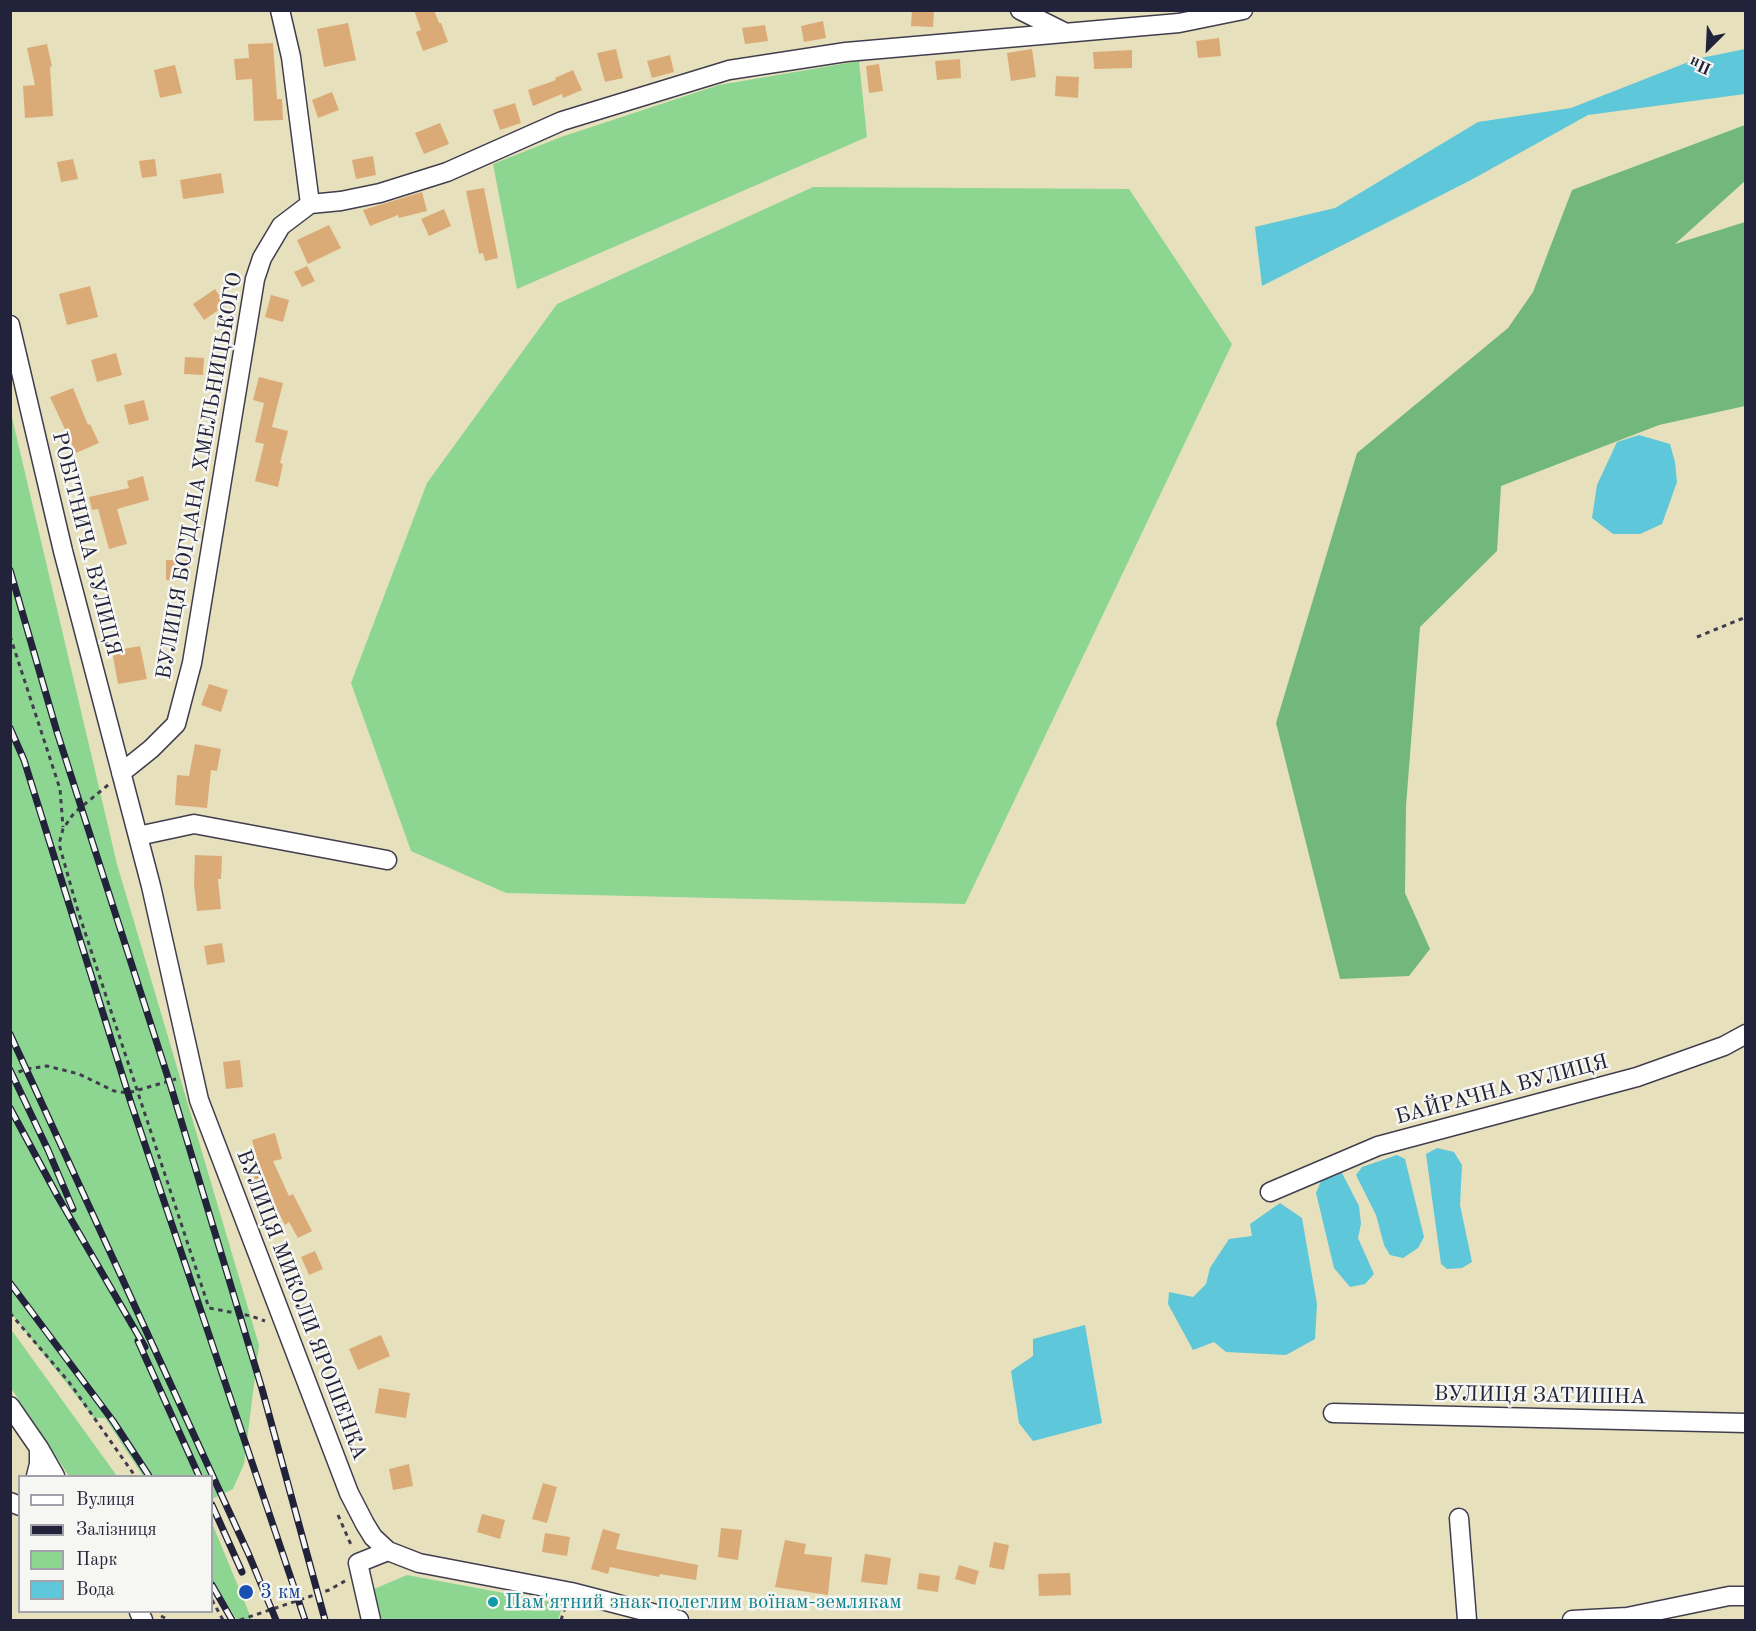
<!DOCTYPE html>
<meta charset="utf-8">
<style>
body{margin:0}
#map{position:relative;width:1756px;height:1631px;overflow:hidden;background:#e7e0bc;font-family:"Old Standard TT",serif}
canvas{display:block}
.frame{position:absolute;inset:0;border:12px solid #22223b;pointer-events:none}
.legend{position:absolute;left:18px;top:1475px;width:195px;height:138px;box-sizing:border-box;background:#f6f6f2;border:2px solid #a1a1a9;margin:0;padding:8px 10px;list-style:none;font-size:18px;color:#22223b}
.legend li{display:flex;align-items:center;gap:12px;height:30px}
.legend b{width:30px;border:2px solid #a1a1a9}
.north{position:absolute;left:1678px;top:18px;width:60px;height:60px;-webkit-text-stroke:4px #f6f6f2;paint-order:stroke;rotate:204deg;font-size:16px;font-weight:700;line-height:24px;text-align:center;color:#22223b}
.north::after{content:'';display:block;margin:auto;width:21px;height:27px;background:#22223b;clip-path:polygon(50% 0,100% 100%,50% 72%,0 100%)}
</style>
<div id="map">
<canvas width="1756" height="1631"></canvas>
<div class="frame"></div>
<ul class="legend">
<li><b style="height:8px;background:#fff"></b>Вулиця</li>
<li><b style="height:8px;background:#22223b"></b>Залізниця</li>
<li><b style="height:16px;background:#8dd692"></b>Парк</li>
<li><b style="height:16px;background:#5ec7d9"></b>Вода</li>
</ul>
<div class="north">Пн</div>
</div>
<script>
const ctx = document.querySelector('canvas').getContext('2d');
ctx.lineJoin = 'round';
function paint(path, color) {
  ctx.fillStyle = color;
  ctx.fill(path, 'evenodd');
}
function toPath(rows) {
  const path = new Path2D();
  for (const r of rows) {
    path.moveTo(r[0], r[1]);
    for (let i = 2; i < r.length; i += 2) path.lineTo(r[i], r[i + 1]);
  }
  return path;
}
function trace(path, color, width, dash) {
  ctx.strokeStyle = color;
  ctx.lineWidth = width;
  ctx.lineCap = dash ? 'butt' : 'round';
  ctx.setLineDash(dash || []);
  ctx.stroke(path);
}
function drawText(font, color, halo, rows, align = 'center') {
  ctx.font = font + ' "Old Standard TT",serif';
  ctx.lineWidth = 5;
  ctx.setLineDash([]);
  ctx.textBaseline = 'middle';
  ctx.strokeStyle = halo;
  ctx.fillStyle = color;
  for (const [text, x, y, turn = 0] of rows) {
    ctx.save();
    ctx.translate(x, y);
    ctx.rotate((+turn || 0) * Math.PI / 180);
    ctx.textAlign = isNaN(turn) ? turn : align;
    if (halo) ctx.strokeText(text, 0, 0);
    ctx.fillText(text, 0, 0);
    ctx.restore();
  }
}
paint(toPath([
 [859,61,867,137,517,289,493,164,561,137,719,85],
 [813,187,1129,189,1232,344,965,904,506,893,411,851,351,683,427,483,557,304],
 [10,409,117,864,259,1345,244,1464,233,1489,212,1499,212,1476,143,1476,105,1418,94,1418,11,1313],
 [11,1332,13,1332,117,1476,69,1476,11,1388],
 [212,1523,252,1620,237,1620,212,1582],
 [407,1575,563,1604,558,1620,382,1620,374,1589]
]), '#8dd692');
paint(toPath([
 [1745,125,1745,181,1675,244,1745,222,1745,406,1659,425,1501,486,1497,551,1420,627,1406,806,1405,893,1430,949,1409,976,1340,979,1276,723,1357,453,1508,328,1533,292,1572,190]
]), '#72b77c');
paint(toPath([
 [1745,49,1745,94,1588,115,1471,180,1262,286,1255,227,1335,208,1478,122,1571,108,1696,59],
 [1639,435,1670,444,1675,462,1677,482,1662,524,1640,534,1613,534,1592,518,1597,485,1617,442],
 [1437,1148,1454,1152,1462,1165,1460,1205,1472,1262,1462,1268,1447,1269,1441,1264,1426,1154],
 [1397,1155,1405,1159,1424,1237,1418,1248,1403,1258,1390,1255,1384,1245,1376,1215,1356,1175,1362,1167],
 [1342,1173,1359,1206,1361,1224,1358,1238,1374,1274,1365,1284,1350,1287,1334,1268,1316,1193,1321,1181],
 [1280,1203,1302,1218,1317,1304,1315,1339,1286,1355,1226,1352,1214,1342,1193,1350,1168,1304,1169,1292,1193,1297,1206,1284,1210,1268,1229,1239,1252,1236,1250,1224],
 [1085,1325,1102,1423,1033,1441,1019,1423,1011,1371,1033,1356,1033,1339]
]), '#5ec7d9');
paint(toPath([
 [414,10,434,10,439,23,441,23,448,42,423,51,416,32,421,30],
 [912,10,934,10,933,27,911,26],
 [823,21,826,38,804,42,801,26],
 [348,23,356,60,324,67,317,29],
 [765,25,768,41,745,44,742,28],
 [1219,38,1221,56,1198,58,1196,41],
 [273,43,277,99,282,99,283,120,254,121,252,79,236,80,234,59,249,58,248,44],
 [47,44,52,66,50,67,53,116,25,118,23,86,35,85,27,48],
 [616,49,623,78,605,82,597,53],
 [1032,49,1036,77,1011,81,1007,53],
 [1132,50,1132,68,1094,69,1093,52],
 [670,55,674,72,652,78,647,61],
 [960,59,961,78,937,80,935,61],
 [879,64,883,91,869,93,866,66],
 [175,65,182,93,160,98,154,70],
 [573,70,582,90,563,98,562,94,533,106,528,90,556,80,555,78],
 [1056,76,1079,77,1078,98,1055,96],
 [332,92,339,110,318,118,312,100],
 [515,103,521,123,500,130,493,110],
 [440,123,449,144,424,154,415,133],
 [373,156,376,175,356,179,352,160],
 [73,159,78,179,61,182,57,162],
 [155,159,157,176,142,178,139,161],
 [221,173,224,193,183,199,180,180],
 [484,188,498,258,485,261,483,253,479,254,466,191],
 [422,192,427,211,399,218,398,215,370,226,363,210],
 [444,209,451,226,429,236,421,219],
 [329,225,341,248,308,264,297,240],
 [307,266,315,281,302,287,294,272],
 [90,286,98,317,67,325,59,294],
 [215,289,226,305,204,320,193,304],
 [271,295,289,300,283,322,265,317],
 [116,353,122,375,97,382,91,360],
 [185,357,204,358,203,375,184,374],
 [259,377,283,383,272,427,288,431,280,463,283,464,278,487,255,481,264,444,255,442,264,403,253,400],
 [73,388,88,425,90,424,99,443,76,453,50,397],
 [144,400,149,420,129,425,124,405],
 [143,476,149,500,117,509,127,544,109,549,98,509,92,510,89,497,129,488,127,481],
 [166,560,190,560,190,581,166,580],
 [140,646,147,679,118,684,112,651],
 [209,684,228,690,221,712,201,705],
 [195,744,221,749,217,771,211,770,207,808,175,805,177,775,189,776],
 [195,855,222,856,221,879,218,879,221,909,197,911,194,884],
 [222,943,225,962,207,965,204,946],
 [240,1060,243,1087,226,1089,223,1062],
 [275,1133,282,1159,273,1161,289,1196,293,1194,312,1231,298,1238,289,1222,285,1225,265,1186,259,1189,254,1177,261,1173,252,1140],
 [315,1251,323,1269,309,1275,301,1257],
 [381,1335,390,1356,358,1370,349,1349],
 [379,1388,410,1393,406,1418,375,1413],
 [409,1464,413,1486,393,1490,389,1469],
 [543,1483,557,1487,547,1523,532,1519],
 [482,1514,505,1520,500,1539,477,1532],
 [721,1528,742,1530,738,1560,718,1557],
 [603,1529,620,1534,616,1549,698,1565,696,1580,660,1574,659,1577,610,1567,608,1574,591,1569],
 [545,1533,570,1537,567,1556,542,1552],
 [785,1540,806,1544,804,1554,832,1557,828,1595,775,1587],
 [994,1542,1009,1545,1004,1570,989,1567],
 [865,1554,891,1558,887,1585,861,1582],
 [959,1565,979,1571,975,1585,955,1579],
 [919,1573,940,1576,938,1592,917,1589],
 [1070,1573,1071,1595,1039,1596,1038,1574]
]), '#dbab77');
const minor = toPath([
 [280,10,291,57,310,204],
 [1020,10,1064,32],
 [10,325,63,551,151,886,199,1100,349,1493,365,1524,373,1537,388,1551,419,1563,571,1592,679,1620],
 [121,773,151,749,176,724,192,663,255,279,262,258,281,226,310,204,341,201,380,193,447,172,562,121,729,70,846,52,1179,23,1243,10],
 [138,836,194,824,387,860],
 [1270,1192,1378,1146,1637,1077,1724,1046,1746,1034],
 [10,1406,39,1448,55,1476],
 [1333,1413,1746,1423],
 [36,1476,39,1464,39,1448],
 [10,1502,20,1506],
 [1459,1518,1467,1620],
 [139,1612,143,1620],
 [371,1620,358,1563,388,1551],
 [1572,1620,1627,1617,1729,1596,1746,1596]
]);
trace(minor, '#403e4e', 21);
trace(toPath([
 [10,636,60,789,63,827],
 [1697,637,1746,617],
 [108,785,74,813,63,829,59,844,78,911,209,1308,251,1316,265,1321],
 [10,1075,27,1069,47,1066,79,1074,114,1091,128,1093,176,1079],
 [10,1313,69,1382,135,1476],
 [338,1515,352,1547],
 [212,1600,223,1620],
 [161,1616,169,1620],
 [240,1620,329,1590,345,1581],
 [561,1620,565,1608]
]), '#403e4e', 3, [4.5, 4.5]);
trace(minor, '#fff', 18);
const rail = toPath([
 [10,570,57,732,171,1087,262,1389,325,1620],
 [10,728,24,760,131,1103,305,1620],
 [10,1034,249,1555,276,1620],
 [10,1070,48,1150,73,1209],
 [10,1108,58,1197,145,1347],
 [10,1283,113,1421,149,1476],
 [138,1341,199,1476],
 [212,1505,242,1572],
 [212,1585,232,1620]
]);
trace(rail, '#22223b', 7);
trace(rail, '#f6f6f2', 4.5, [14]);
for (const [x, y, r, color] of [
 [246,1592,8,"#1a4fb4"],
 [493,1602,6,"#0f9aa8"]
]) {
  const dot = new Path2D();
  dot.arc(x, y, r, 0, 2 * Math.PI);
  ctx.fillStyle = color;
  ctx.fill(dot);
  trace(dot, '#f6f6f2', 2);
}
drawText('21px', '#22223b', '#f6f6f2', [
 ["ВУЛИЦЯ БОГДАНА ХМЕЛЬНИЦЬКОГО",200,476,-80],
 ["РОБІТНИЧА ВУЛИЦЯ",86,544,76],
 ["БАЙРАЧНА ВУЛИЦЯ",1502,1090,-15],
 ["ВУЛИЦЯ МИКОЛИ ЯРОШЕНКА",301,1305,69],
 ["ВУЛИЦЯ ЗАТИШНА",1540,1396,1]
]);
drawText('21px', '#164399', '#f6f6f2', [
 ["3 км",260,1592]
], 'left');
drawText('21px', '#0d838f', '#f6f6f2', [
 ["Пам'ятний знак полеглим воїнам-землякам",505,1602]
], 'left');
</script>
